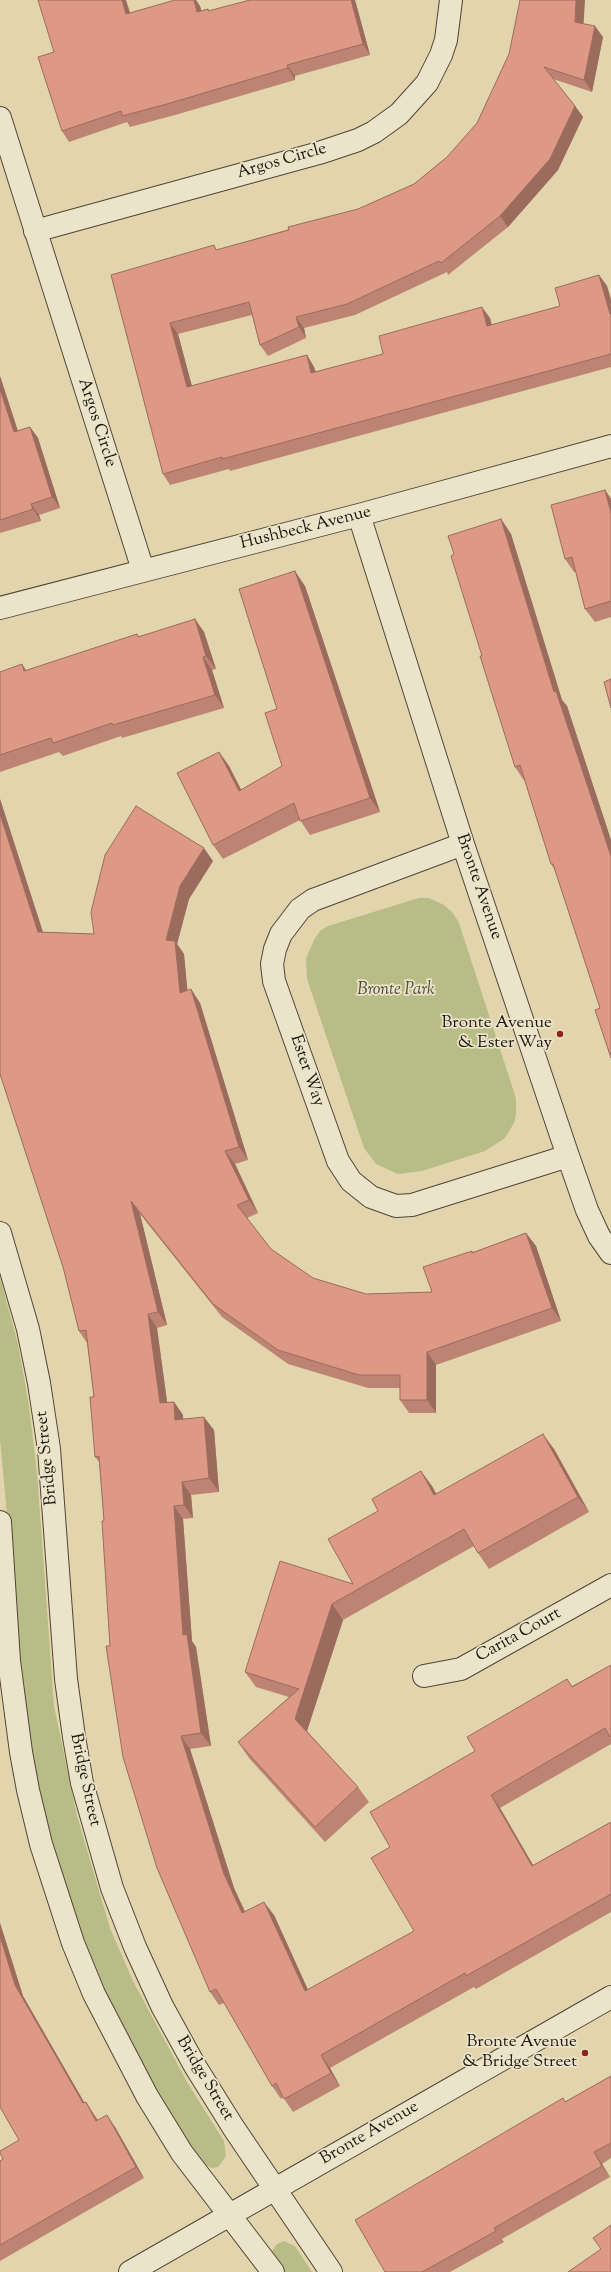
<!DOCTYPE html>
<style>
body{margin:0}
canvas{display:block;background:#e2d5ae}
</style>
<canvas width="611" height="2272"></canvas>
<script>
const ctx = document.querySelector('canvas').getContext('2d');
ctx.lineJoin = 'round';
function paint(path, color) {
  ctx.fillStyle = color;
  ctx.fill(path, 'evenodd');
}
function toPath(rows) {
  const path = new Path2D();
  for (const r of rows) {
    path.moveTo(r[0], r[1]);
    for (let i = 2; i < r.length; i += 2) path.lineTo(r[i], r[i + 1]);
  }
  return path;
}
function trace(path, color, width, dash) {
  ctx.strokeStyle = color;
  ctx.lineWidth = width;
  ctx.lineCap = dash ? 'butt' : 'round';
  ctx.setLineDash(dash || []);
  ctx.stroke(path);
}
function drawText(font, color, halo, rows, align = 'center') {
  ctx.font = font + ' "Sorts Mill Goudy",serif';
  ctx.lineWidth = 3.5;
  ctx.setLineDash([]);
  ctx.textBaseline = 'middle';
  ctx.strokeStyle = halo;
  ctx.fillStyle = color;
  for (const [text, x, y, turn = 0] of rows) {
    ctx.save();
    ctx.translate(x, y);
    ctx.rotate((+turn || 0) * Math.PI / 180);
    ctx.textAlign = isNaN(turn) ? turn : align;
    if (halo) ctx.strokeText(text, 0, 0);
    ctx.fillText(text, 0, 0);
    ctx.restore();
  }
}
paint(toPath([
 [419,898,429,898,444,905,453,913,459,923,513,1089,516,1099,516,1115,514,1123,505,1138,485,1151,422,1171,398,1174,376,1164,364,1148,307,979,306,959,314,940,320,931,328,926],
 [0,1277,18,1344,29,1406,37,1472,54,1706,77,1816,110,1928,133,1981,187,2082,224,2141,226,2156,218,2167,212,2168,199,2162,119,2029,80,1940,39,1804,17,1666,7,1514,0,1439],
 [284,2241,295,2246,312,2272,283,2272,272,2255,272,2251,277,2244]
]), '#b8bc86');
const minor = toPath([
 [0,118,143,570],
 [35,231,319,153,358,140,374,132,399,114,427,83,441,55,446,40,451,0],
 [359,515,463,844,568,1156,587,1210,599,1236,611,1253],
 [0,608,359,515,611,446],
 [463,844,313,900,300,909,281,934,275,949,272,964,274,981,338,1161,351,1181,371,1197,396,1206,412,1205,568,1156],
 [0,1233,28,1329,39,1383,49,1449,66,1679,74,1737,82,1783,112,1888,135,1947,162,2006,195,2066,233,2127,331,2272],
 [0,1522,9,1661,21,1752,28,1790,41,1844,73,1943,94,1994,147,2096,182,2153,273,2272],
 [424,1676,461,1669,611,1585],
 [130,2272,611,1997]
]);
trace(minor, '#504535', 24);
trace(minor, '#ece4ca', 22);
paint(toPath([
 [250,0,355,0,370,55,295,76,295,80,175,115,130,127,127,122,69,142,62,131,54,52,130,13,200,6,201,11,208,9,209,11],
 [584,24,603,37,592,92,553,79,575,106,583,117,558,170,508,227,448,275,447,272,355,315,304,328,306,338,268,356,260,345,252,315,178,334,192,386,307,355,314,367,316,372,383,354,490,318,492,325,560,306,599,275,607,286,611,300,611,367,230,471,229,469,170,485,163,474,111,275,217,250,358,209,414,184,447,157],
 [0,376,18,431,30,427,38,438,60,508,39,515,41,521,0,533],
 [605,490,611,499,611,617,595,622,585,609,576,572,574,572,565,559],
 [501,519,511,534,562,700,567,706,611,840,611,1058,600,1008,576,934,555,870,551,864,525,782,515,767,482,656,454,554],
 [305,586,380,812,310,835,300,820,223,859,213,845,219,752,229,766,241,790,282,766,277,709],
 [195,619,204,632,216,669,212,670,224,708,122,738,121,736,63,756,59,752,0,772,0,672,26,671,137,634,139,637],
 [0,799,43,932,94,934,213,861,189,899,177,944,184,954,187,991,191,989,200,1003,248,1160,235,1164,258,1213,247,1218,271,1249,313,1278,366,1294,432,1292,472,1251,473,1252,526,1233,536,1246,561,1321,436,1365,436,1413,409,1413,400,1400,400,1388,368,1388,288,1364,222,1317,140,1214,167,1325,157,1328,167,1402,174,1402,183,1415,183,1419,214,1430,219,1492,191,1495,193,1518,183,1519,192,1641,196,1647,211,1746,190,1749,234,1888,245,1911,274,1915,308,1990,414,1931,390,1847,475,1751,567,1679,572,1686,611,1665,611,1744,500,1808,533,1865,611,1822,611,1912,476,1989,474,1987,330,2068,340,2086,293,2112,283,2097,281,2099,272,2086,224,2003,219,2005,210,1992,110,1646,104,1521,99,1462,95,1457,94,1397,87,1343,79,1331,63,1267,0,1074],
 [554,1449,589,1512,489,1569,478,1553,474,1546,343,1620,307,1731,358,1787,369,1802,325,1842,249,1758,238,1742,289,1697,256,1687,245,1672,353,1584,432,1486,436,1494],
 [0,1923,23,1996,84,2103,86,2102,93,2113,98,2120,115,2127,144,2178,0,2261,0,2161,3,2159,19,2140,0,2107],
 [611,2076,611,2158,602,2164,610,2177,502,2239,504,2242,450,2272,385,2272,565,2102]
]), '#be8473');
paint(toPath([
 [122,0,126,0,134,25,126,14],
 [194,0,196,0,200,6,205,23,197,12],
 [351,0,355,0,370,55,363,44],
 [576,0,585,0,583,33,575,22],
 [595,26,603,37,592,92,584,80],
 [287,65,295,76,295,80,288,68],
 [575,106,583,117,558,170,508,227,500,216],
 [599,275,607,286,611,300,611,315,610,314],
 [482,307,490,318,495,337,487,326],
 [296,317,304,328,306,338,299,327],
 [170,323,178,334,195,398,187,387],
 [307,355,314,367,319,385,311,373],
 [0,376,22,444,14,432,0,389],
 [30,427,38,438,60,508,52,497],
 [605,490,611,499,611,513],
 [31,504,39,515,41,521,33,509],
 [501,519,511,534,562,700,567,706,611,840,611,856,554,692],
 [295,571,305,586,380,812,370,798],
 [195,619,204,632,216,669,206,656],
 [203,657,212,670,224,708,215,695],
 [22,664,31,678,24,671],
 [219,752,229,766,249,805,239,791],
 [0,799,47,945,38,932,0,814],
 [204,848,213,861,189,899,177,944,184,954,189,1006,180,993,166,940,180,886],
 [191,989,200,1003,248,1160,239,1147],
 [225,1151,235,1164,258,1213,249,1200],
 [131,1201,140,1214,167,1325,158,1312],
 [526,1233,536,1246,561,1321,552,1308],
 [148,1314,157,1328,169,1416,160,1403],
 [427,1352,436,1365,436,1413,427,1400],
 [174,1402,183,1415,184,1433,175,1420],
 [204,1417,214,1430,219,1492,209,1478],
 [543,1434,554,1449,589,1512,578,1497],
 [421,1471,432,1486,445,1510,434,1495],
 [182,1482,191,1495,193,1518,184,1505],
 [174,1506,183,1519,192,1641,196,1647,211,1746,201,1733,183,1635],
 [332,1604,343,1620,306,1734,295,1719],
 [181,1736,190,1749,234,1888,251,1926,242,1913,224,1874],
 [491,1795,500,1808,541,1879,532,1866],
 [264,1902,274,1915,315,2005,305,1991],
 [0,1923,23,1996,91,2114,83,2103,15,1985,0,1936],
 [321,2055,330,2068,340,2086,331,2073],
 [86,2102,93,2113,104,2132,96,2121],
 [107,2115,115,2127,144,2178,136,2167],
 [594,2152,602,2164,610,2177,602,2166]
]), '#9b6b5e');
const building = toPath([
 [38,0,122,0,126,14,175,0,194,0,197,12,208,9,208,11,250,0,351,0,363,44,287,65,288,68,167,104,122,116,121,111,62,131,38,57,54,52,38,0],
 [520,0,576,0,575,22,595,26,584,80,544,67,575,106,550,159,500,216,441,263,439,261,347,304,296,317,299,327,260,345,249,302,170,323,187,387,307,355,311,373,383,354,379,336,482,307,487,326,560,306,555,288,599,275,610,314,611,313,611,354,222,459,222,457,163,474,111,275,214,245,216,250,289,230,288,227,358,209,414,184,447,157,477,123,509,54,520,0],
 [0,389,14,432,30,427,52,497,31,504,33,509,0,520,0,389],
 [605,490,611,513,611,601,585,609,572,557,565,559,551,505,605,490],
 [501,519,554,692,556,691,611,856,611,1058,595,1010,600,1008,553,864,551,864,520,765,515,767,480,656,482,656,451,556,454,554,448,536,501,519],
 [295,571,370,798,300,821,294,803,213,845,177,773,219,752,239,791,282,766,265,713,277,709,239,589,295,571],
 [195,619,206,656,203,657,215,695,113,725,112,723,53,743,51,738,0,755,0,672,22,664,24,671,137,634,138,637,195,619],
 [611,679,611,708,604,682,611,679],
 [136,806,204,848,180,886,166,940,175,941,180,993,191,989,239,1147,225,1151,249,1200,237,1205,271,1249,313,1278,366,1294,432,1292,423,1267,472,1251,472,1253,526,1233,552,1308,427,1352,427,1400,400,1400,400,1375,359,1375,278,1350,213,1304,131,1201,158,1312,148,1314,160,1403,174,1402,175,1420,204,1417,209,1478,182,1482,184,1505,174,1506,183,1635,187,1634,201,1733,181,1736,224,1874,242,1913,264,1902,305,1991,414,1931,371,1858,390,1847,370,1812,475,1751,467,1737,567,1679,572,1687,611,1665,611,1736,610,1737,605,1728,491,1795,532,1866,611,1822,611,1894,466,1976,465,1973,321,2055,331,2073,284,2099,276,2083,272,2086,216,1989,210,1992,157,1868,123,1757,106,1646,110,1646,102,1521,104,1521,99,1456,95,1457,90,1397,94,1397,86,1330,79,1331,63,1267,0,1074,0,814,38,932,94,934,91,912,105,855,136,806],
 [543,1434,578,1497,478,1553,464,1529,332,1604,295,1719,358,1787,315,1827,238,1742,299,1689,245,1672,280,1561,353,1584,328,1539,378,1511,372,1499,421,1471,434,1495,543,1434],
 [0,1936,15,1985,83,2103,86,2102,96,2121,107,2115,136,2167,0,2245,0,2161,3,2159,0,2153,0,2151,19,2140,0,2107,0,1936],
 [611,2076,611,2143,594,2152,602,2166,494,2228,496,2231,422,2272,385,2272,355,2220,563,2098,565,2102,611,2076],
 [611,2225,611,2272,568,2272,601,2249,593,2238,611,2225]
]);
paint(building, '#dd9986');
trace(building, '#9b6b5e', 1);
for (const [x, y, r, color] of [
 [560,1034,4,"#8f2418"],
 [585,2053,4,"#8f2418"]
]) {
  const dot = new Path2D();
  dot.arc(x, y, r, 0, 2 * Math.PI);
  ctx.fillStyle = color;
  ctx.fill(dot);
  trace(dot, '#ece4ca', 1.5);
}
drawText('17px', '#1f150d', '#ece4ca', [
 ["Argos Circle",282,162,-16],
 ["Argos Circle",96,423,72],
 ["Hushbeck Avenue",306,529,-14],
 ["Bronte Avenue",478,887,71],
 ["Ester Way",306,1071,71],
 ["Bridge Street",48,1458,-96],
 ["Carita Court",519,1636,-29],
 ["Bridge Street",84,1780,78],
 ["Bridge Street",204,2079,59],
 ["Bronte Avenue",370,2134,-30]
]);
drawText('italic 17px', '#4d4731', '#ece4ca', [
 ["Bronte Park",396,991]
]);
drawText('17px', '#1f150d', '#ece4ca', [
 ["Bronte Avenue",552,1024],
 ["& Ester Way",552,1044],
 ["Bronte Avenue",577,2043],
 ["& Bridge Street",577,2063]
], 'right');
</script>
